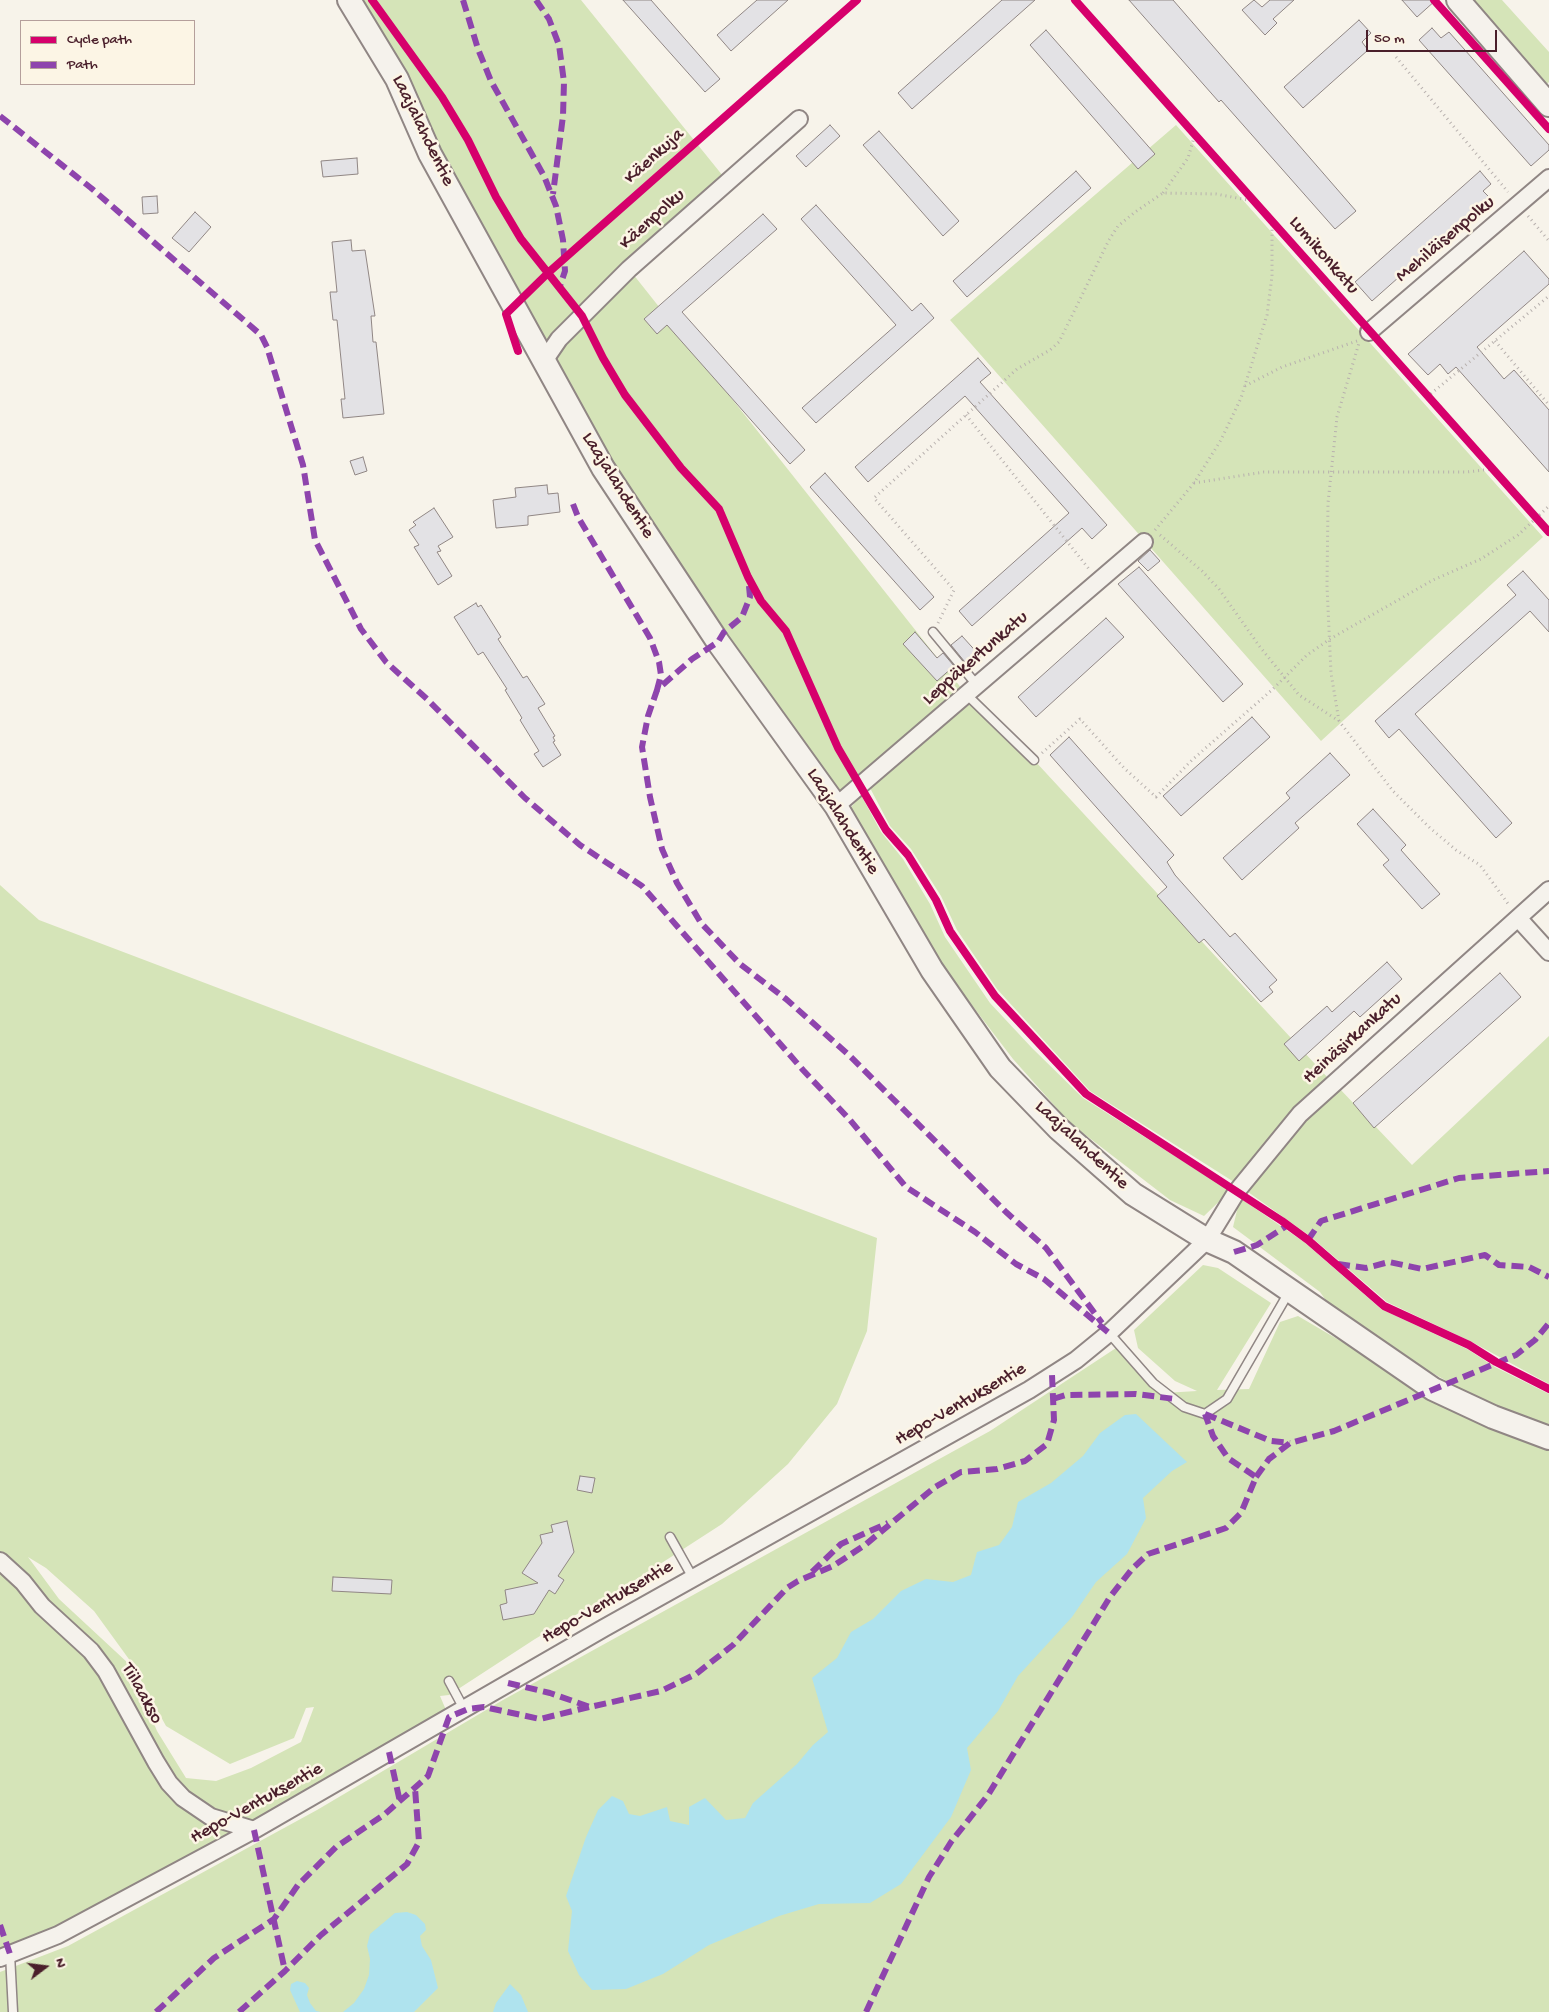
<!DOCTYPE html>
<meta charset="utf-8">
<style>
body{margin:0}
#map{position:relative;width:1549px;height:2012px;overflow:hidden;background:#f7f3ea;font-family:"Gochi Hand",sans-serif}
canvas{display:block}
.legend{position:absolute;left:20px;top:20px;width:175px;height:65px;box-sizing:border-box;background:#fcf5e5;border:1px solid #b59f9b;margin:0;padding:6px 9px;list-style:none;font-size:15px;color:#4a1f2b}
.legend li{display:flex;align-items:center;gap:10px;height:25px}
.legend b{width:25px;border:1px solid #b59f9b}
.north{position:absolute;left:20px;top:1942px;width:50px;height:50px;-webkit-text-stroke:4px #fcf5e5;paint-order:stroke;rotate:75deg;font-size:14px;font-weight:700;line-height:20px;text-align:center;color:#4a1f2b}
.north::after{content:'';display:block;margin:auto;width:18px;height:22px;background:#4a1f2b;clip-path:polygon(50% 0,100% 100%,50% 72%,0 100%)}
.scale{position:absolute;left:1366px;top:30px;width:131px;height:22px;box-sizing:border-box;border:2px solid #4a1f2b;border-top:0;padding-left:6px;font-size:15px;line-height:18px;white-space:nowrap;color:#4a1f2b;-webkit-text-stroke:4px #fcf5e5;paint-order:stroke}
</style>
<div id="map">
<canvas width="1549" height="2012"></canvas>
<ul class="legend">
<li><b style="height:6px;background:#d6006c"></b>Cycle path</li>
<li><b style="height:6px;background:#8e44ad"></b>Path</li>
</ul>
<div class="north">N</div>
<div class="scale">50 m</div>
</div>
<script>
const ctx = document.querySelector('canvas').getContext('2d');
ctx.lineJoin = 'round';
function paint(path, color) {
  ctx.fillStyle = color;
  ctx.fill(path, 'evenodd');
}
function toPath(rows) {
  const path = new Path2D();
  for (const r of rows) {
    path.moveTo(r[0], r[1]);
    for (let i = 2; i < r.length; i += 2) path.lineTo(r[i], r[i + 1]);
  }
  return path;
}
function trace(path, color, width, dash) {
  ctx.strokeStyle = color;
  ctx.lineWidth = width;
  ctx.lineCap = dash ? 'butt' : 'round';
  ctx.setLineDash(dash || []);
  ctx.stroke(path);
}
function drawText(font, color, halo, rows, align = 'center') {
  ctx.font = font + ' "Gochi Hand",sans-serif';
  ctx.lineWidth = 5;
  ctx.setLineDash([]);
  ctx.textBaseline = 'middle';
  ctx.strokeStyle = halo;
  ctx.fillStyle = color;
  for (const [text, x, y, turn = 0] of rows) {
    ctx.save();
    ctx.translate(x, y);
    ctx.rotate((+turn || 0) * Math.PI / 180);
    ctx.textAlign = isNaN(turn) ? turn : align;
    if (halo) ctx.strokeText(text, 0, 0);
    ctx.fillText(text, 0, 0);
    ctx.restore();
  }
}
paint(toPath([
 [349,0,581,0,727,181,629,269,966,694,836,806,603,468],
 [1474,0,1502,0,1549,52,1549,82,1547,84],
 [1176,125,1543,537,1321,741,950,320],
 [971,700,1034,760,1328,1078,1234,1182,1090,1091,997,989,957,930,941,896,911,849,890,826,869,786],
 [861,795,881,832,903,859,930,904,945,937,990,1003,1032,1048,1083,1098,1230,1191,1204,1216,1170,1200,1070,1123,1013,1059,945,970,848,811],
 [0,885,39,920,877,1238,867,1331,837,1404,788,1464,722,1524,640,1577,535,1639,449,1695,440,1696,449,1717,0,1958],
 [28,1557,46,1568,94,1611,131,1662,166,1726,230,1764,294,1738,306,1708,314,1707,301,1742,251,1768,216,1781,186,1778,157,1731,129,1664,59,1599],
 [1549,1036,1549,1384,1472,1342,1387,1302,1310,1236,1248,1192,1307,1119,1339,1088,1412,1165],
 [1240,1198,1304,1242,1381,1309,1467,1349,1495,1367,1549,1394,1549,1428,1497,1409,1393,1351,1332,1309,1320,1292,1233,1227],
 [1203,1265,1218,1268,1271,1303,1217,1390,1249,1389,1280,1322,1298,1316,1436,1397,1549,1449,1549,2012,0,2012,0,1972,68,1946,317,1810,503,1700,990,1431,1116,1348,1164,1393,1197,1391,1175,1381,1138,1348,1134,1330]
]), '#d5e4b8');
paint(toPath([
 [1136,1414,1187,1462,1172,1471,1143,1498,1146,1518,1127,1554,1096,1582,1072,1617,1018,1676,998,1711,967,1748,971,1770,951,1817,901,1884,870,1903,819,1904,779,1916,709,1945,663,1974,626,1989,592,1990,579,1975,568,1951,572,1911,566,1896,586,1837,598,1810,612,1796,623,1801,629,1814,640,1816,667,1807,670,1821,689,1825,689,1807,705,1798,726,1820,745,1818,753,1803,797,1764,813,1745,828,1732,812,1678,837,1658,851,1632,873,1619,901,1591,926,1579,953,1582,971,1575,977,1552,999,1545,1012,1527,1018,1502,1051,1483,1083,1456,1100,1433,1125,1415],
 [407,1912,416,1915,425,1924,426,1930,420,1936,422,1946,431,1960,438,1988,414,2012,343,2012,354,2003,364,1989,369,1975,370,1959,367,1946,370,1934,395,1913],
 [297,1981,305,1983,309,1988,307,1995,310,2003,316,2011,321,2012,300,2012,290,1990,291,1984],
 [510,1984,521,1995,528,2012,493,2012,496,2003]
]), '#afe3ee');
const building = toPath([
 [623,0,651,0,720,79,705,92,623,0],
 [757,0,788,0,731,51,717,35,757,0],
 [1002,0,1035,0,912,109,898,93,1002,0],
 [1129,0,1173,0,1356,211,1335,229,1221,100,1219,102,1129,0],
 [1254,0,1262,7,1270,0,1294,0,1273,19,1277,23,1265,35,1242,10,1254,0],
 [1402,0,1436,0,1417,17,1402,0],
 [1359,20,1371,33,1362,42,1368,50,1303,108,1284,87,1359,20],
 [1432,28,1441,38,1449,32,1549,145,1549,150,1531,166,1419,40,1432,28],
 [1046,30,1155,154,1138,169,1030,45,1046,30],
 [830,125,840,136,806,167,796,156,830,125],
 [879,131,959,221,943,236,863,145,879,131],
 [357,158,358,174,323,177,321,161,357,158],
 [1076,171,1091,188,967,297,953,281,1076,171],
 [1480,171,1491,184,1483,191,1489,197,1372,301,1355,282,1480,171],
 [157,196,158,213,143,214,142,197,157,196],
 [816,205,912,311,921,303,934,318,816,423,802,408,896,325,801,219,816,205],
 [195,212,211,227,189,252,172,238,195,212],
 [763,214,777,229,682,312,805,450,790,464,667,325,657,334,644,319,763,214],
 [351,240,352,251,365,250,375,316,371,316,373,342,376,342,384,414,343,418,341,399,345,399,337,320,333,320,330,292,337,292,332,242,351,240],
 [1524,251,1549,279,1549,284,1477,347,1504,379,1514,370,1549,410,1549,472,1456,367,1448,374,1440,364,1428,375,1408,354,1524,251],
 [978,358,991,373,980,382,1107,525,1092,539,1082,528,972,626,959,611,1069,513,965,396,868,482,855,467,978,358],
 [363,457,367,471,355,475,350,461,363,457],
 [825,473,934,597,920,610,810,487,825,473],
 [547,485,548,494,558,493,560,512,528,516,528,525,496,528,493,500,516,497,515,488,547,485],
 [434,508,453,537,438,546,441,551,437,552,452,576,438,585,414,547,419,545,409,530,416,525,413,522,434,508],
 [1150,550,1160,561,1148,571,1138,561,1150,550],
 [1139,567,1243,684,1223,702,1118,584,1139,567],
 [1523,571,1549,600,1549,632,1530,611,1415,714,1512,823,1496,838,1399,729,1389,738,1375,721,1516,595,1507,585,1523,571],
 [476,603,478,607,481,605,501,637,498,639,523,678,527,676,545,704,538,708,555,736,553,737,555,741,553,742,561,755,543,767,534,754,539,751,520,720,522,718,505,690,507,689,483,652,478,655,454,617,476,603],
 [1106,618,1124,637,1036,717,1018,697,1106,618],
 [915,632,937,658,943,653,954,666,937,681,903,644,915,632],
 [962,636,981,657,969,667,951,645,962,636],
 [1252,717,1270,737,1181,816,1163,796,1252,717],
 [1069,737,1174,855,1167,862,1175,875,1230,937,1235,933,1277,980,1269,987,1273,992,1261,1002,1204,939,1199,943,1157,896,1167,887,1050,755,1069,737],
 [1330,753,1350,775,1295,823,1299,828,1242,880,1223,858,1290,798,1286,793,1330,753],
 [1373,809,1406,845,1401,850,1440,894,1422,909,1383,865,1389,860,1357,824,1373,809],
 [1387,962,1402,979,1360,1017,1354,1011,1299,1061,1284,1044,1327,1006,1332,1012,1387,962],
 [1500,973,1521,997,1374,1128,1353,1103,1500,973],
 [580,1476,595,1478,592,1493,577,1490,580,1476],
 [567,1521,574,1552,558,1576,564,1580,555,1594,549,1590,534,1614,503,1620,500,1605,507,1603,505,1590,538,1583,522,1573,542,1543,540,1535,553,1532,551,1525,567,1521],
 [333,1577,392,1580,391,1594,332,1591,333,1577]
]);
paint(building, '#e3e2e5');
trace(building, '#908684', 1);
const lane = toPath([
 [933,632,976,684],
 [966,694,1034,760],
 [1109,1333,1153,1383,1184,1407,1205,1414,1227,1399,1289,1292],
 [670,1537,693,1578],
 [449,1681,464,1709],
 [10,1954,13,2012]
]);
const street = toPath([
 [1369,332,1549,178],
 [544,361,559,339,629,269,799,119],
 [836,806,1144,542],
 [1518,918,1549,952],
 [0,1561,23,1582,42,1606,91,1651,106,1671,156,1762,169,1783,183,1798,211,1817,254,1830],
 [0,1958,58,1935,254,1830,604,1628,1029,1390,1076,1360,1109,1333,1207,1240,1237,1191,1300,1114,1549,890]
]);
const secondary = toPath([
 [349,0,397,79,430,154,603,468,718,642,836,806,932,970,1000,1068,1059,1129,1133,1194,1207,1240,1234,1252,1433,1389,1493,1417,1549,1438],
 [1458,0,1549,105]
]);
trace(lane, '#908684', 11);
trace(street, '#908684', 20);
trace(secondary, '#908684', 26);
trace(toPath([
 [1396,57,1508,192],
 [1163,193,1188,158,1195,134],
 [1528,216,1549,241],
 [1495,341,1549,405],
 [1245,386,1282,367,1357,341],
 [1427,397,1549,296],
 [966,415,1089,569],
 [1194,483,1264,472,1467,472,1492,469],
 [1155,530,1194,483,1221,440,1241,398,1267,315,1272,276,1272,222],
 [1160,535,1202,571,1219,589,1260,647,1299,695,1339,721,1393,791,1430,828,1456,850,1480,865,1509,905],
 [938,623,954,590,874,498,1017,369,1050,350,1059,342,1109,240,1118,226,1135,212,1163,193,1216,194,1253,201],
 [1339,721,1331,673,1327,586,1328,503,1337,417,1359,343],
 [1042,753,1080,719,1124,768,1156,797,1192,760,1273,689,1307,655,1330,639,1433,580,1481,559,1518,535,1549,506]
]), '#b8b1ae', 3, [1, 4]);
trace(lane, '#f5f2ec', 8);
trace(street, '#f5f2ec', 16);
trace(secondary, '#f5f2ec', 22);
trace(toPath([
 [463,0,478,49,491,81,544,176,556,206,563,240,565,271,560,286],
 [536,0,549,19,559,45,564,82,563,116,553,194],
 [0,116,91,188,261,335,267,347,303,465,315,540,361,629,386,662,427,699,525,798,580,845,642,886,803,1070,850,1120,906,1187,975,1232,1016,1264,1044,1279,1109,1333],
 [573,504,578,517,650,638,659,662,661,675,657,690],
 [749,586,750,597,742,617,724,632,718,642,692,659,657,690,648,716,642,747,650,797,662,849,677,883,701,923,740,964,786,999,851,1057,1006,1212,1046,1248,1102,1323],
 [1308,1240,1321,1221,1459,1178,1549,1171],
 [1234,1252,1257,1245,1288,1225],
 [1338,1264,1366,1268,1389,1262,1422,1269,1485,1255,1499,1265,1529,1267,1549,1277],
 [1053,1399,1066,1395,1136,1394,1175,1399],
 [1205,1414,1271,1441,1290,1443],
 [1256,1477,1269,1459,1290,1443,1334,1431,1516,1355,1535,1340,1549,1323],
 [812,1572,841,1544,888,1523],
 [508,1683,550,1693,590,1707,661,1691,696,1674,733,1645,787,1588,798,1581,833,1566,865,1545,935,1487,961,1472,997,1469,1025,1461,1047,1444,1054,1420,1052,1375],
 [389,1752,400,1802],
 [254,1830,285,1971],
 [0,1925,10,1954],
 [156,2012,214,1958,274,1919,298,1885,336,1847,385,1814,428,1776,449,1717,468,1709,484,1707,540,1719,589,1707],
 [239,2012,285,1971,321,1935,407,1864,419,1842,415,1788],
 [866,2012,929,1877,951,1842,988,1795,1110,1597,1132,1569,1148,1554,1226,1528,1241,1513,1256,1477,1228,1458,1213,1436,1205,1414]
]), '#8e44ad', 6, [12, 6]);
trace(toPath([
 [372,0,442,97,468,140,496,197,521,239,582,316,603,358,625,395,681,468,719,509,748,577,761,601,786,631,838,748,886,830,908,855,936,900,950,931,995,996,1086,1094,1282,1221,1308,1240,1384,1306,1469,1345,1496,1362,1549,1389],
 [1075,0,1549,532],
 [1434,0,1549,129],
 [518,351,506,314,549,272,857,0]
]), '#d6006c', 8);
drawText('19px', '#4a1f2b', '#fcf5e5', [
 ["Laajalahdentie",422,131,64],
 ["Käenkuja",655,157,-42],
 ["Käenpolku",653,220,-42],
 ["Mehiläisenpolku",1446,240,-40],
 ["Lumikonkatu",1323,256,49],
 ["Laajalahdentie",617,486,58],
 ["Leppäkertunkatu",976,659,-41],
 ["Laajalahdentie",842,822,58],
 ["Heinäsirkankatu",1353,1039,-42],
 ["Laajalahdentie",1081,1146,43],
 ["Hepo-Ventuksentie",961,1405,-30],
 ["Hepo-Ventuksentie",608,1603,-30],
 ["Tiilaakso",141,1694,61],
 ["Hepo-Ventuksentie",257,1804,-29]
]);
</script>
